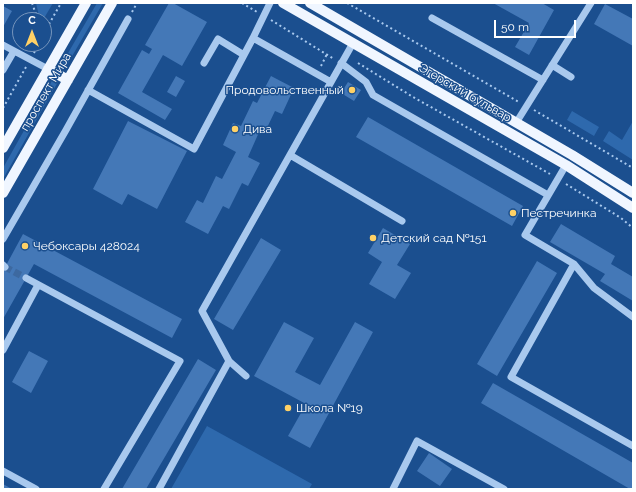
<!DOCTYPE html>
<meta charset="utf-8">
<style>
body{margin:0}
#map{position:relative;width:636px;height:492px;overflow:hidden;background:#1b4f8f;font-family:Raleway,sans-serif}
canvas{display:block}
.frame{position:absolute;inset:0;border:4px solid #fff;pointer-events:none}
.north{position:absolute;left:12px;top:12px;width:40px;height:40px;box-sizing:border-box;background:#1b4f8f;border:1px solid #7695bc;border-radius:50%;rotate:0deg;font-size:11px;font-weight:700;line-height:16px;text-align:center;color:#fff}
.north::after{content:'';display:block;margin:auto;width:14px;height:18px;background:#ffd166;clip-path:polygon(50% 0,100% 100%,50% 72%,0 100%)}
.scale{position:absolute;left:494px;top:20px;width:82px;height:18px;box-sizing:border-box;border:2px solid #fff;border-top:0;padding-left:5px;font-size:12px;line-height:14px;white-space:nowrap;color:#fff;-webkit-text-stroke:3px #1b4f8f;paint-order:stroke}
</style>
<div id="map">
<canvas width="636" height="492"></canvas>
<div class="frame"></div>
<div class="north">С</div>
<div class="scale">50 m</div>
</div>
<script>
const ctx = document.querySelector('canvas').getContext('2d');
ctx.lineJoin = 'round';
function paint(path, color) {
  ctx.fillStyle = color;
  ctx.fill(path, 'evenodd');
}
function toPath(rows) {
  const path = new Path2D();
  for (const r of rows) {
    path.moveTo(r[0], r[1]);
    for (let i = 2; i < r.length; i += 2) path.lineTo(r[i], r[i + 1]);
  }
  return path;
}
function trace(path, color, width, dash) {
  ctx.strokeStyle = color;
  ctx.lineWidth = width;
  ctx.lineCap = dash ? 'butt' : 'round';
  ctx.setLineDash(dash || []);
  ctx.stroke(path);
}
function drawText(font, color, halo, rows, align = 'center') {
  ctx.font = font + ' Raleway,sans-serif';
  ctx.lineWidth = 3;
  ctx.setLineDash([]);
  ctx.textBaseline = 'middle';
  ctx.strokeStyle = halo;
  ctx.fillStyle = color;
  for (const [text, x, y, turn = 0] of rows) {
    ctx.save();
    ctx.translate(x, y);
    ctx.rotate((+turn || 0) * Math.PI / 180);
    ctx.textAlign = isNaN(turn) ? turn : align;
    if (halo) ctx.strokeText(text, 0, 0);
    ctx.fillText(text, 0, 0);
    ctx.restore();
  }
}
paint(toPath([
 [36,3,53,3,43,20,40,20],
 [97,3,103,3,64,70,60,67],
 [54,77,59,80,3,179,3,168],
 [572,111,599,127,594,136,567,120],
 [633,121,633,160,603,141,609,131,622,140],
 [207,426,312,484,309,489,171,489]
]), '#2e69ad');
paint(toPath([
 [169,3,173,3,207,22,182,66,163,55,142,92,172,109,165,120,118,93,142,50,149,54,152,49,145,45],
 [493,3,542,3,554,10,529,55,515,47,529,23],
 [605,4,633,19,633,46,594,24],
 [3,6,12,11,3,27],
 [176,76,185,81,176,97,167,92],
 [271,76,294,88,282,114,275,111,265,132,260,130,248,157,260,163,248,186,242,183,229,209,223,206,208,234,185,222,197,200,203,203,216,176,222,179,236,152,223,145,233,123,241,126,253,101,257,103],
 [348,82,361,90,354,101,341,93],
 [368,117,523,206,512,226,356,137],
 [128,121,187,151,157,209,128,194,122,205,93,189],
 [561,224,615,256,611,264,633,277,633,301,600,281,605,274,550,242],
 [383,228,410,244,397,265,411,273,395,299,369,284,382,262,368,253],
 [23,234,182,319,172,338,34,264,3,319,3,271],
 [261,238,281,250,233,330,214,319],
 [537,261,557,273,497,376,477,364],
 [284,322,314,338,295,372,320,385,355,322,373,332,310,448,288,436,306,404,254,376],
 [29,351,48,361,31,393,12,382],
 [198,359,216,370,146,489,122,489],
 [493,383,633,463,633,489,630,489,481,403],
 [429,453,452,469,440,486,417,471],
 [3,484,12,489,3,489]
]), '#4478b7');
trace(toPath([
 [5,267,26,278]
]), '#3d69a0', 7, [7, 3.5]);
trace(toPath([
 [32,3,38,20],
 [242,3,257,12],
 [347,3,519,102],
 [132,12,137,3],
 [271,20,334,59],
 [44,33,61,3],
 [34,53,38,44],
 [358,63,413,97,550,174],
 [321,66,327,54],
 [3,108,26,67],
 [534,110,633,168],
 [566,184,621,218,633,228]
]), '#a9c9ee', 2, [2, 3]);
trace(toPath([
 [432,18,543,80],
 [253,38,270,3],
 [3,45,48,69],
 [204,63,218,39,244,55],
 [341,63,366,82,373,95,548,195],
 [552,65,571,77],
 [3,70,14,51],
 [88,90,194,149,253,38,331,82],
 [516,123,591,3],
 [290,155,402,221],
 [566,165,525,235,574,264,594,288,633,317],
 [3,239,66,130,128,19],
 [574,264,511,377,633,446],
 [3,265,5,267],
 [26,278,180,361,104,489],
 [3,350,38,285],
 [246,376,229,361,202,311,353,43],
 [3,471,36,489],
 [159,489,229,361],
 [393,489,417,441,504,489]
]), '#a9c9ee', 7);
trace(toPath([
 [283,3,566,165,633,208],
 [310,3,572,155,633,193],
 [48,69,68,80],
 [3,148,86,3],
 [3,193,112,3]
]), '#f0f6ff', 10);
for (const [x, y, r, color] of [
 [352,90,4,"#ffd166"],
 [235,129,4,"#ffd166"],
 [513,213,4,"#ffd166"],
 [373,238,4,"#ffd166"],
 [25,246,4,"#ffd166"],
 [288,408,4,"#ffd166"]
]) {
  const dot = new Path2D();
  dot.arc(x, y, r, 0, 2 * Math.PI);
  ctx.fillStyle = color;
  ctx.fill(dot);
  trace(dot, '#1b4f8f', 1.5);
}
drawText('12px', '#fff', '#1b4f8f', [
 ["Продовольственный",344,90,"right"],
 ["Дива",243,129],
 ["Пестречинка",521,213],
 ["Детский сад №151",381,238],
 ["Чебоксары 428024",33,246],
 ["Школа №19",296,408]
], 'left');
drawText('12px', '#fff', '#1b4f8f', [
 ["проспект Мира",46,92,-60],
 ["Эгерский бульвар",465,93,30]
]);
</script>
